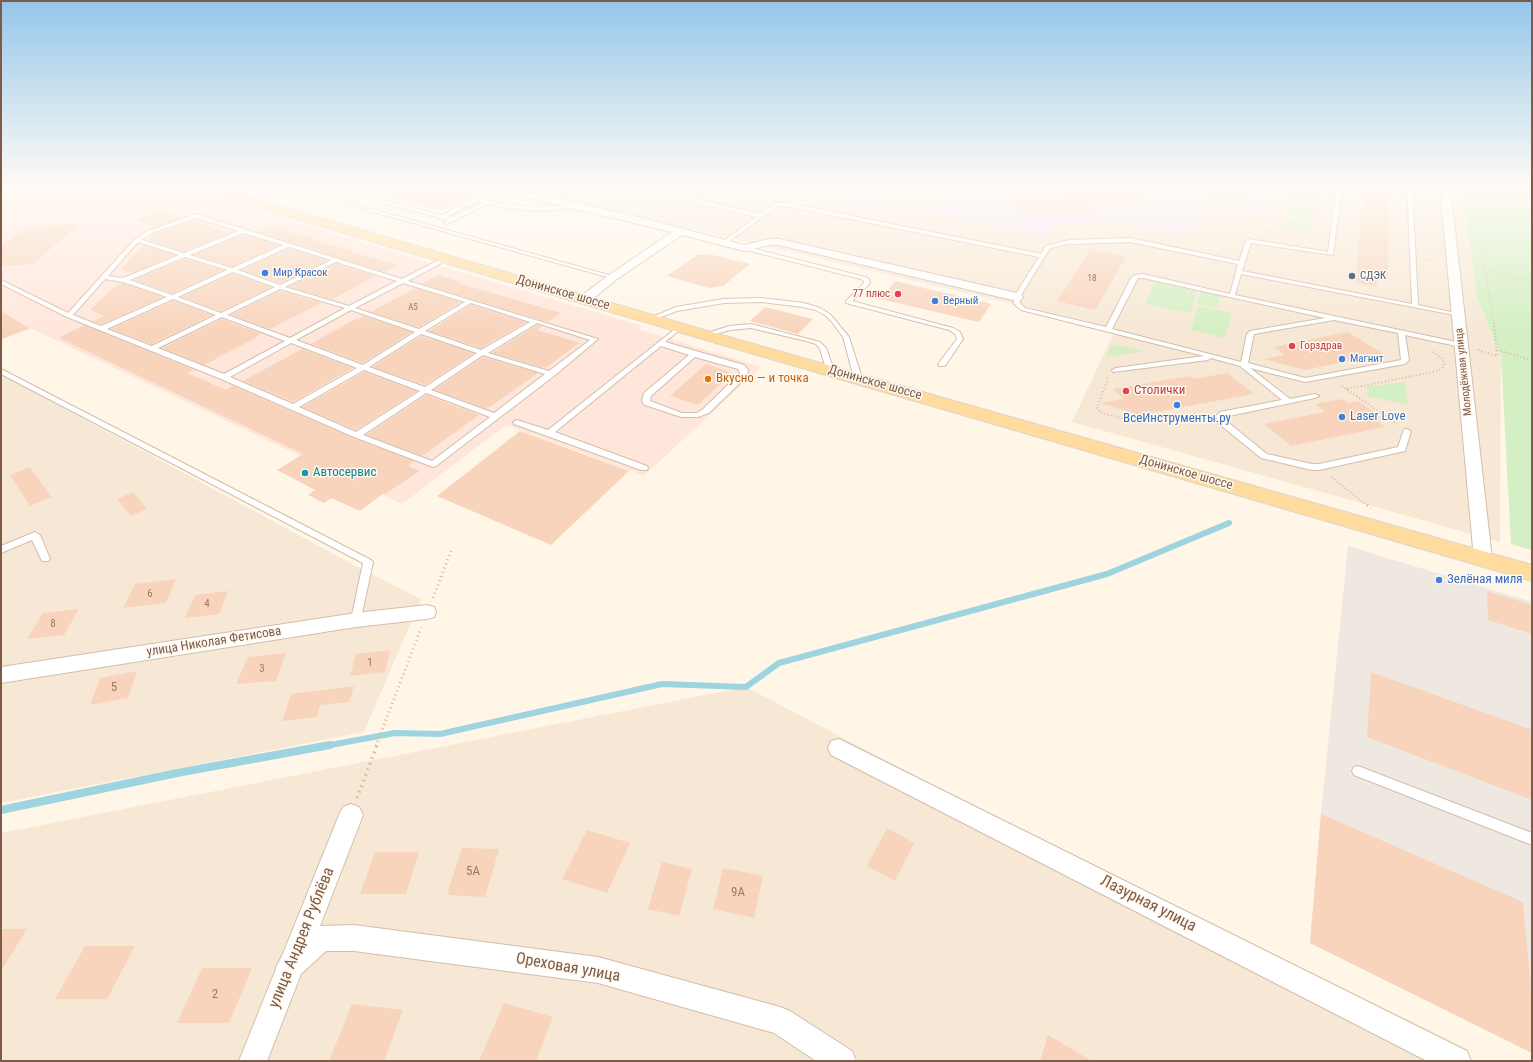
<!DOCTYPE html>
<meta charset="utf-8">
<style>
body{margin:0}
#map{position:relative;width:1533px;height:1062px;overflow:hidden;background:#fff6e8;font-family:"Roboto Condensed",sans-serif}
canvas{display:block}
.frame{position:absolute;inset:0;border:2px solid #7d5b48;pointer-events:none}
</style>
<div id="map">
<canvas width="1533" height="1062"></canvas>
<div class="frame"></div>
</div>
<script>
const ctx = document.querySelector('canvas').getContext('2d');
ctx.lineJoin = 'round';
function paint(path, color) {
  ctx.fillStyle = color;
  ctx.fill(path, 'evenodd');
}
function toPath(rows) {
  const path = new Path2D();
  for (const r of rows) {
    path.moveTo(r[0], r[1]);
    for (let i = 2; i < r.length; i += 2) path.lineTo(r[i], r[i + 1]);
  }
  return path;
}
function trace(path, color, width, dash) {
  ctx.strokeStyle = color;
  ctx.lineWidth = width;
  ctx.lineCap = dash ? 'butt' : 'round';
  ctx.setLineDash(dash || []);
  ctx.stroke(path);
}
function drawText(font, color, halo, rows, align = 'center') {
  ctx.font = font + ' "Roboto Condensed",sans-serif';
  ctx.lineWidth = 3;
  ctx.setLineDash([]);
  ctx.textBaseline = 'middle';
  ctx.strokeStyle = halo;
  ctx.fillStyle = color;
  for (const [text, x, y, turn = 0] of rows) {
    ctx.save();
    ctx.translate(x, y);
    ctx.rotate((+turn || 0) * Math.PI / 180);
    ctx.textAlign = isNaN(turn) ? turn : align;
    if (halo) ctx.strokeText(text, 0, 0);
    ctx.fillText(text, 0, 0);
    ctx.restore();
  }
}
paint(toPath([
 [503,185,951,185,925,211,1052,226,1110,220,1172,232,1204,204,1262,214,1269,185,1462,185,1477,297,1501,357,1500,542,1072,422,1116,328],
 [1,374,352,564,421,599,364,732,1,803],
 [746,687,1459,1061,1,1061,1,833]
]), '#f7e8d5');
paint(toPath([
 [31,185,171,185,642,326,638,329,761,367,644,476,506,425,402,504,32,329,1,340,1,192]
]), '#ffe6db');
paint(toPath([
 [1348,546,1532,602,1532,1053,1310,943,1321,814]
]), '#efe8e1');
paint(toPath([
 [757,185,931,185,918,199,862,208],
 [951,185,1269,185,1262,214,1204,204,1192,232,1172,232,1110,220,1052,226,1045,236,925,212]
]), '#f3e4fb');
paint(toPath([
 [1183,185,1250,185,1246,205,1192,196,1183,186],
 [1462,185,1532,185,1532,550,1511,544,1501,357,1477,297],
 [1299,186,1318,190,1315,206,1292,202,1296,187],
 [1291,205,1314,209,1312,221,1288,217],
 [1288,220,1308,222,1311,224,1310,230,1290,228,1286,226],
 [1154,282,1197,291,1190,313,1145,304],
 [1200,291,1221,296,1217,308,1196,304],
 [1198,306,1232,313,1225,338,1191,330],
 [1112,344,1145,351,1106,357],
 [1405,382,1408,405,1367,396,1367,387]
]), '#d4efc3');
trace(toPath([
 [325,746,395,733,440,734,662,684,746,687,779,663,1107,574,1229,523]
]), '#9ed4df', 6);
trace(toPath([
 [1,810,177,773,330,745]
]), '#9ed4df', 8);
paint(toPath([
 [364,185,457,185,482,191,442,211,363,190],
 [1063,185,1135,185,1151,202,1090,203,1099,213,1021,214,1011,200,1067,199,1061,191,1067,190],
 [1365,185,1390,185,1388,276,1377,274,1377,287,1356,283,1361,216],
 [162,211,182,217,156,227,137,220],
 [193,221,230,233,184,251,149,240,155,234],
 [79,224,33,264,1,266,1,246,26,227],
 [271,226,316,239,314,240,353,251,351,252,398,265,384,272,258,232],
 [240,236,245,237,248,236,279,245,232,266,194,255],
 [144,245,175,255,132,273,121,269],
 [289,249,327,260,280,283,242,270],
 [1091,249,1126,257,1095,310,1057,301],
 [709,254,750,264,723,286,709,288,667,276,697,255],
 [185,259,223,270,172,293,134,280],
 [336,264,376,276,332,299,289,287],
 [233,274,271,287,221,311,182,297],
 [438,275,461,282,458,283,561,313,548,322,422,284],
 [895,281,991,304,979,322,880,299],
 [123,283,163,297,101,324,93,321,104,316,90,310,114,287],
 [415,288,461,302,419,327,371,312],
 [280,291,321,303,270,329,231,315],
 [173,301,212,315,152,344,111,329],
 [471,305,526,322,481,348,429,331],
 [765,307,813,319,798,334,750,321],
 [1,311,29,328,1,339],
 [364,316,412,332,363,363,311,344,357,318,359,319],
 [222,319,261,334,255,337,257,337,204,365,162,348],
 [84,325,194,370,187,373,226,390,233,386,353,438,414,461,408,466,420,471,385,494,384,493,360,511,331,498,324,503,308,495,315,490,277,470,303,454,59,338],
 [537,325,542,326,537,330,580,343,545,368,492,353],
 [1348,332,1383,354,1305,370,1263,359,1285,355,1273,347],
 [421,336,474,353,425,385,372,367],
 [302,349,353,368,293,402,243,381],
 [483,357,538,373,487,409,434,390],
 [706,364,730,372,728,374,730,375,698,405,670,396],
 [364,372,417,391,356,430,302,407],
 [1227,373,1254,394,1140,415,1100,403,1123,399,1113,389,1190,376,1194,379],
 [426,395,479,415,422,456,366,435],
 [1342,399,1348,403,1358,401,1374,412,1367,414,1385,427,1291,446,1264,424,1325,412,1315,404],
 [520,431,629,471,551,545,437,496],
 [30,467,51,497,30,506,10,475],
 [133,492,147,509,131,516,117,499],
 [176,579,166,603,123,608,135,584],
 [228,591,219,614,185,618,195,595],
 [1487,591,1532,605,1532,634,1488,620],
 [79,609,64,635,27,639,43,613],
 [390,650,385,672,350,676,356,654],
 [286,653,276,681,236,684,248,657],
 [137,671,128,698,90,705,100,678],
 [1371,672,1530,729,1532,746,1532,800,1367,737],
 [354,686,349,702,320,705,317,717,282,721,291,694],
 [1321,814,1523,902,1532,1001,1532,1053,1310,943],
 [887,828,914,843,895,881,867,866],
 [587,830,630,843,607,893,562,879],
 [462,848,499,849,485,897,447,895],
 [375,852,419,852,406,894,360,894],
 [662,862,692,869,679,916,648,909],
 [723,868,763,876,754,918,713,909],
 [1,929,27,929,1,971],
 [85,946,135,946,107,999,55,999],
 [202,968,252,968,229,1023,177,1023],
 [504,1003,553,1017,536,1061,479,1061],
 [352,1004,403,1010,384,1061,329,1061],
 [1048,1035,1092,1061,1040,1061]
]), '#f8d4bc');
const lane = toPath([
 [342,185,349,185,341,189,442,215,500,185,506,185,481,199,505,204,534,207,577,205,613,185,618,185,578,208,534,211,505,208,488,204,447,224,444,222,448,220,336,191,327,194,325,196,616,277,611,278,319,197,323,192,342,185],
 [477,201,482,202,452,217,448,216,477,201],
 [691,185,697,185,682,194,682,196,760,214,775,203,787,203,813,185,818,185,793,204,1041,254,1046,246,1069,240,1130,238,1239,261,1246,241,1249,239,1328,252,1337,185,1342,185,1333,255,1251,243,1242,271,1412,304,1407,185,1412,185,1418,305,1460,314,1460,316,1241,274,1235,295,1461,343,1464,345,1461,347,1405,335,1409,360,1405,364,1305,382,1250,368,1290,399,1315,394,1319,396,1315,398,1224,417,1225,420,1267,454,1312,464,1319,464,1398,447,1404,429,1407,429,1411,431,1405,451,1319,470,1312,470,1261,458,1218,423,1216,416,1220,412,1282,400,1240,366,1211,358,1208,360,1113,372,1112,370,1116,368,1204,356,1021,310,1014,304,1014,297,1039,257,785,206,778,206,724,245,721,243,722,242,757,217,677,198,676,195,678,192,691,185],
 [1130,242,1238,264,1230,294,1143,274,1135,275,1131,278,1106,327,1025,308,1020,303,1020,297,1050,248,1069,244,1130,242],
 [1138,278,1143,278,1325,318,1250,331,1247,334,1241,362,1112,329,1138,278],
 [1334,320,1398,333,1401,360,1305,378,1248,363,1254,334,1334,320],
 [835,185,844,185,879,191,903,187,907,185,913,185,907,189,879,195,837,187,835,185],
 [196,214,402,279,443,258,447,258,447,260,408,281,598,339,554,376,436,466,433,467,354,437,221,379,67,317,1,284,1,280,3,281,68,313,135,239,148,231,196,214],
 [196,218,238,231,184,253,142,240,152,233,196,218],
 [243,233,283,245,232,268,190,255,243,233],
 [138,242,179,255,123,278,108,276,138,242],
 [289,247,331,260,280,285,238,270,289,247],
 [185,257,227,270,172,295,130,280,185,257],
 [336,262,397,281,349,306,285,287,336,262],
 [233,272,275,287,221,313,178,297,233,272],
 [105,279,123,282,167,297,101,326,73,315,105,279],
 [403,283,465,302,419,329,355,308,403,283],
 [280,289,345,308,290,338,227,315,280,289],
 [173,299,216,315,152,346,107,329,173,299],
 [471,303,530,322,481,350,425,331,471,303],
 [351,310,415,332,363,365,296,340,351,310],
 [222,317,285,341,224,374,158,348,222,317],
 [537,323,590,340,549,371,488,353,537,323],
 [421,334,477,353,425,387,369,367,421,334],
 [291,343,357,368,293,404,230,377,291,343],
 [483,355,545,374,494,413,431,390,483,355],
 [364,370,420,391,356,432,299,407,364,370],
 [426,393,490,417,432,461,363,435,426,393],
 [744,246,865,277,869,279,870,283,852,301,953,328,960,332,963,339,945,366,939,366,938,364,957,339,955,334,949,330,846,303,846,301,864,283,864,281,861,279,742,249,742,247,744,246],
 [761,298,804,303,820,308,830,314,849,337,862,378,861,380,858,380,854,378,843,337,832,322,826,316,816,310,803,307,761,302,724,303,677,311,651,321,648,319,676,307,724,299,761,298],
 [751,324,820,342,826,348,834,370,833,372,827,372,820,349,816,344,806,341,751,328,730,330,705,337,702,335,729,326,751,324],
 [680,325,683,327,682,328,665,342,744,365,748,370,747,376,709,413,698,417,681,417,645,405,643,403,642,401,644,393,689,355,661,346,555,432,647,466,648,468,647,470,641,470,514,424,513,422,517,420,548,430,680,325],
 [695,357,738,369,740,373,703,409,697,413,682,413,650,401,651,396,695,357],
 [1,369,371,560,373,562,360,623,356,624,352,623,351,620,363,563,1,374,1,369],
 [35,532,40,535,50,559,48,561,42,561,32,540,1,553,1,546,35,532],
 [1358,766,1532,833,1532,845,1354,775,1352,771,1354,767,1358,766]
]);
const street = toPath([
 [482,185,498,185,650,220,744,245,770,239,779,239,1017,293,1021,294,1023,297,1021,300,1017,301,779,245,770,245,744,251,682,235,617,279,589,302,585,303,581,302,579,299,581,296,609,275,672,232,487,188,482,185],
 [1440,185,1450,185,1492,559,1489,563,1483,565,1477,563,1474,559,1440,185],
 [427,605,434,607,436,612,434,617,427,619,356,627,1,683,1,667,356,613,427,605],
 [839,739,1467,1051,1471,1061,1427,1061,831,755,828,748,831,741,839,739],
 [351,804,359,807,363,815,320,926,354,925,598,957,780,1007,790,1011,852,1051,856,1061,816,1061,774,1033,598,983,354,951,326,951,301,974,267,1061,239,1061,276,969,276,967,282,956,339,815,343,807,351,804]
]);
const secondary = toPath([
 [1,185,21,185,19,188,1,192,1,185]
]);
const primary = toPath([
 [189,185,208,185,711,332,1532,565,1532,581,699,338,191,188,189,185]
]);
trace(lane, '#d3bdab', 2);
trace(street, '#d3bdab', 2);
trace(secondary, '#d9c0aa', 2);
trace(primary, '#ddd4cf', 2);
trace(toPath([
 [1471,185,1476,195,1477,210,1488,244,1482,253,1482,262,1485,268,1532,282],
 [1421,193,1432,194],
 [874,210,921,203,937,185],
 [1423,213,1434,214],
 [1237,224,1295,235],
 [1284,228,1295,185,1327,190],
 [1283,233,1284,228,1312,233],
 [1424,236,1436,238],
 [1311,239,1320,185],
 [1424,260,1439,262],
 [1485,268,1494,324]
]), '#ddb79e', 1.5, [0.5, 2]);
trace(toPath([
 [1478,350,1497,356,1494,323],
 [1497,350,1532,360],
 [1108,378,1097,408,1101,413,1140,423,1194,414,1209,416],
 [1342,386,1397,424],
 [1347,389,1438,371,1444,366,1443,359,1432,351],
 [1331,477,1368,506]
]), '#ddb79e', 2, [1, 2.5]);
trace(toPath([
 [1367,505,1371,508],
 [433,598,451,551],
 [376,746,421,628]
]), '#ddb79e', 3, [1, 3.5]);
trace(toPath([
 [357,798,377,745]
]), '#ddb79e', 3.5, [1.5, 4.5]);
paint(lane, '#fff');
paint(street, '#fff');
paint(secondary, '#fff');
paint(primary, '#ffdc9e');
const sky = ctx.createLinearGradient(0, 0, 0, 333);
sky.addColorStop(0, '#95c7e9');
sky.addColorStop(0.56, '#fffbf5');
sky.addColorStop(1, '#fffbf500');
ctx.fillStyle = sky;
ctx.fillRect(0, 0, 1533, 333);
for (const [x, y, r, color] of [
 [265,273,4,"#3f7fe0"],
 [1352,276,4,"#5c6f8a"],
 [898,294,4,"#e0444e"],
 [935,301,4,"#3f7fe0"],
 [1292,346,4,"#e0444e"],
 [1342,359,4,"#3f7fe0"],
 [708,379,4,"#e8710a"],
 [1126,391,4,"#e0444e"],
 [1177,405,4,"#3f7fe0"],
 [1342,417,4,"#3f7fe0"],
 [305,473,4,"#0f9aa8"],
 [1439,580,4,"#3f7fe0"]
]) {
  const dot = new Path2D();
  dot.arc(x, y, r, 0, 2 * Math.PI);
  ctx.fillStyle = color;
  ctx.fill(dot);
  trace(dot, '#fff9f0', 1.5);
}
drawText('9px', '#9c7965', null, [
 ["18",1092,279],
 ["А5",413,308]
]);
drawText('11px', '#366cbe', '#fff9f0', [
 ["Мир Красок",273,273],
 ["Верный",943,301],
 ["Магнит",1350,359]
], 'left');
drawText('11px', '#4e5e75', '#fff9f0', [
 ["СДЭК",1360,276]
], 'left');
drawText('11px', '#be3a42', '#fff9f0', [
 ["77 плюс",890,294],
 ["Горздрав",1300,346,"left"]
], 'right');
drawText('11px', '#7d5b48', '#fff9f0', [
 ["Молодёжная улица",1464,372,-96]
]);
drawText('11px', '#9c7965', null, [
 ["6",150,594],
 ["4",207,604],
 ["8",53,624],
 ["1",370,663],
 ["3",262,669]
]);
drawText('13px', '#7d5b48', '#fff9f0', [
 ["Донинское шоссе",563,293,16],
 ["Донинское шоссе",875,383,16],
 ["Донинское шоссе",1186,473,16],
 ["улица Николая Фетисова",214,642,-9]
]);
drawText('13px', '#c56008', '#fff9f0', [
 ["Вкусно — и точка",716,379]
], 'left');
drawText('13px', '#be3a42', '#fff9f0', [
 ["Столички",1134,391]
], 'left');
drawText('13px', '#366cbe', '#fff9f0', [
 ["Laser Love",1350,417],
 ["ВсеИнструменты.ру",1177,419,"center"],
 ["Зелёная миля",1447,580]
], 'left');
drawText('13px', '#0d838f', '#fff9f0', [
 ["Автосервис",313,473]
], 'left');
drawText('13px', '#9c7965', null, [
 ["5",114,688],
 ["5А",473,872],
 ["9А",738,893],
 ["2",215,995]
]);
drawText('16px', '#7d5b48', '#fff9f0', [
 ["Лазурная улица",1148,904,27],
 ["улица Андрея Рублёва",302,938,-68],
 ["Ореховая улица",568,968,10]
]);
</script>
